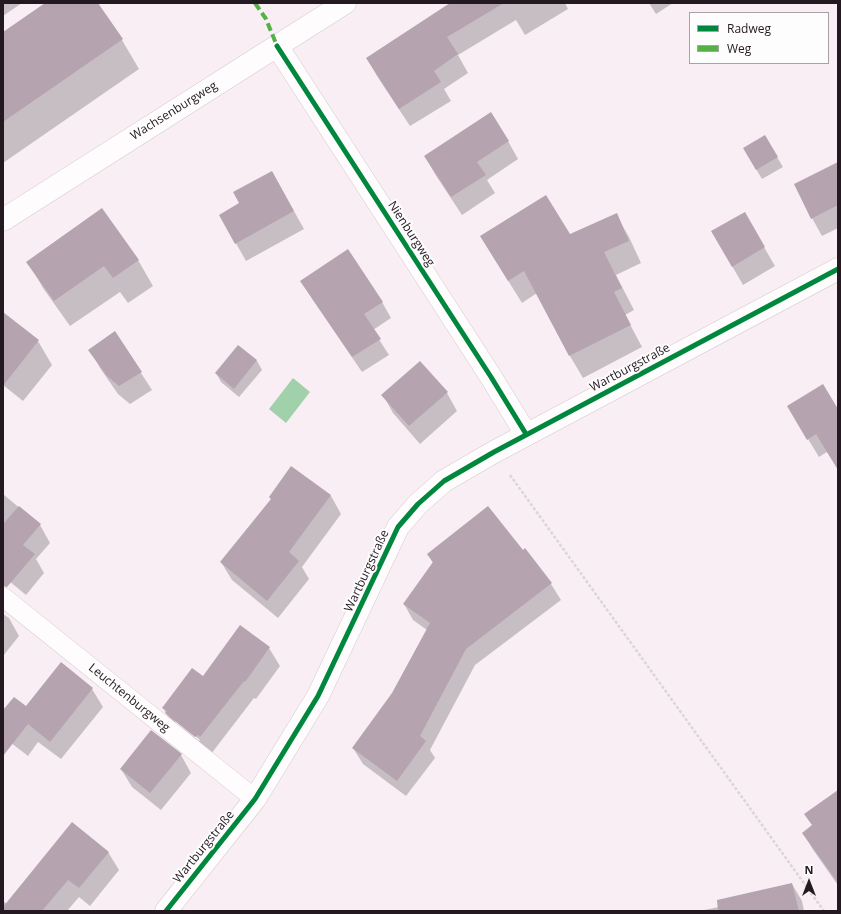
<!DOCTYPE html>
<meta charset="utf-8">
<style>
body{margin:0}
#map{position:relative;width:841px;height:914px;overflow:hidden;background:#f9eef4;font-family:"Open Sans",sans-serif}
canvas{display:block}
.frame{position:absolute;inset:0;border:4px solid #241920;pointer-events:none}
.legend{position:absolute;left:689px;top:12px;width:140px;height:52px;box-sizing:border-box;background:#fdfdfd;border:1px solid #a6a2a5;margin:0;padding:5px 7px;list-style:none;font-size:12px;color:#241920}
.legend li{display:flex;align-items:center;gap:8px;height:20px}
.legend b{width:20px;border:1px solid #a6a2a5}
.north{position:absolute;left:789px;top:862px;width:40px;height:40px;-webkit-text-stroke:3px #fdfdfd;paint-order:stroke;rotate:0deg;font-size:11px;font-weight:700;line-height:16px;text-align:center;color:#241920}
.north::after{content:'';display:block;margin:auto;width:14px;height:18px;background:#241920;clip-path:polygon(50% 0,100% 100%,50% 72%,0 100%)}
</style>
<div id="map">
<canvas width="841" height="914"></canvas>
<div class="frame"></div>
<ul class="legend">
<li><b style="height:5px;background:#00873e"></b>Radweg</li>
<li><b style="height:5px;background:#55b145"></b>Weg</li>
</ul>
<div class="north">N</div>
</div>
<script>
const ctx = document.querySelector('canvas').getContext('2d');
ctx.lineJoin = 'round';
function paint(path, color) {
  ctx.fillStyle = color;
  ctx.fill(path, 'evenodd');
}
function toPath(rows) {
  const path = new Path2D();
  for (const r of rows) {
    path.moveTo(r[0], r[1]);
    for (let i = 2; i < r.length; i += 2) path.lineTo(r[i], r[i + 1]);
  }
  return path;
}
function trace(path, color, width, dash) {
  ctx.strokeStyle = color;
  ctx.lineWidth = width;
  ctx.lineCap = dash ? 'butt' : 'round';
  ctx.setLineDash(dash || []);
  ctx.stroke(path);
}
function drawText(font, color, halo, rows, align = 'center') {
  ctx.font = font + ' "Open Sans",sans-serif';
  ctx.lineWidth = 4;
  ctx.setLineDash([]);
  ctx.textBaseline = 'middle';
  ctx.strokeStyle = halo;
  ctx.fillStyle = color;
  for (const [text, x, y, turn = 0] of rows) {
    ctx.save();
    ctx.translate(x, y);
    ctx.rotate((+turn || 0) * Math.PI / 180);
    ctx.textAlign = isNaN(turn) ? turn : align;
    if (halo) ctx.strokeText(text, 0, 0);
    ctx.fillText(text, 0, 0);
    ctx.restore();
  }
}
paint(toPath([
 [293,378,310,392,286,423,269,409]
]), '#a1d1aa');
paint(toPath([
 [3,3,22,3,3,16],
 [47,3,97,3,122,40,139,69,3,163,3,33],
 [452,3,565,3,568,9,525,35,516,20,458,55,468,73,444,89,451,101,410,126,377,76,367,58],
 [649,3,673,3,656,14],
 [765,137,783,167,762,179,744,149],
 [508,141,518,159,487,180,495,193,462,215,435,174,425,156],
 [838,163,838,228,822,236,812,218],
 [272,172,304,229,246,261,220,215,241,204],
 [744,213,775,266,743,285,712,231],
 [616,215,629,237,641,263,616,275,634,310,625,315,642,347,583,378,570,356,537,293,522,303,481,237,570,235],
 [138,260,153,286,128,303,120,292,70,326,43,288,28,262],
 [311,297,382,302,391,318,373,330,389,355,362,372],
 [3,314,38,341,52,365,23,401,3,385],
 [115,333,141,373,152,390,130,404,118,394,100,368,90,350],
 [238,346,257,361,262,370,239,397,221,382,216,373],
 [447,393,457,411,420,444,393,413,383,395],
 [838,411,838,469,827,452,819,457,799,424],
 [292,467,331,496,341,514,302,567,309,579,278,618,232,580,221,562,271,500,270,497],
 [3,494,40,525,50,543,36,559,44,573,26,595,3,576],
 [525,550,551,584,561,600,475,665,430,750,435,758,406,796,363,764,353,748,393,693,427,630,413,620,404,604,433,563,428,555,523,552],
 [3,614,9,618,19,636,3,656],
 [240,627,269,648,280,666,256,699,254,698,211,754,177,731,163,708,203,677],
 [176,721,200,740,199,741,175,722],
 [92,689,103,707,61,759,38,742,28,756,6,739,3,733,3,712,26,708],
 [181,755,191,773,161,810,132,787,121,769],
 [838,810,838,883,837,884,814,851,803,833,813,826,806,814],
 [108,852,119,870,90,906,79,897,67,911,3,911,3,901,7,904],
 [792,884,802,901,804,911,699,911,729,905]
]), '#0003');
paint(toPath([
 [45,3,98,3,123,39,3,122,3,32],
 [450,3,504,3,447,37,458,54,434,71,441,82,399,109,366,58],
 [491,112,509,141,477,162,486,175,451,197,424,156],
 [765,135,778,157,756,170,743,148],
 [838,162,838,205,811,219,794,184],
 [272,171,294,211,235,244,219,215,239,203,233,192],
 [546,195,570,234,617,213,629,241,604,252,622,288,614,292,631,325,569,356,524,271,508,281,480,236],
 [102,208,139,260,113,278,104,266,54,301,26,262],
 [745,212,765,247,732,267,711,231],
 [348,249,383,302,364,314,381,339,352,357,300,281],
 [3,312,39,340,3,386],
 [115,331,142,372,119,386,107,376,88,350],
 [238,345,257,360,234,389,215,373],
 [420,361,448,392,409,426,381,395],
 [823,384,838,409,838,470,816,434,807,440,787,406],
 [291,466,331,495,289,552,299,561,267,601,220,562,271,499,269,497],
 [19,506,41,524,23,545,35,554,7,587,3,586,3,524],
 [488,506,523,550,525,548,552,583,466,649,420,736,426,741,397,781,352,748,392,693,430,623,403,604,433,562,427,554],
 [240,625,270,647,245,682,244,681,200,737,198,735,195,737,165,713,167,711,162,708,192,668,203,676],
 [61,662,93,688,50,742,28,724,3,756,3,710,14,697,26,706],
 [151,730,182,754,150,793,120,769],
 [838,790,838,883,802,833,812,825,804,814],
 [72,822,109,852,79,888,68,880,42,911,3,911,3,907],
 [792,883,799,911,718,911,717,900]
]), '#b5a3af');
const service = toPath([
 [3,597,255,799]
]);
const minor = toPath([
 [277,46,491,377,526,434],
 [3,220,277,46,345,3],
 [166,911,255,799,318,696,398,527,418,504,444,481,494,452,838,269]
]);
trace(service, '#d5cad0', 20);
trace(minor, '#d5cad0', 23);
trace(toPath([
 [510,475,824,911]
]), '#dad6d8', 2.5, [3, 2]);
trace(service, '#fefcfd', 19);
trace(minor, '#fefcfd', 22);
trace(toPath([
 [255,3,266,19,277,46]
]), '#55b145', 4, [8, 4]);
trace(toPath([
 [277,46,491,377,526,434],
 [166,911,255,799,318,696,398,527,418,504,444,481,494,452,838,269]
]), '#00873e', 5);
drawText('12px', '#241920', '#fdfdfd', [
 ["Wachsenburgweg",174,111,-32],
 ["Nienburgweg",411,234,57],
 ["Wartburgstraße",630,368,-28],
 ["Wartburgstraße",367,571,-65],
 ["Leuchtenburgweg",129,698,39],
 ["Wartburgstraße",204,847,-51]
]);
</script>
